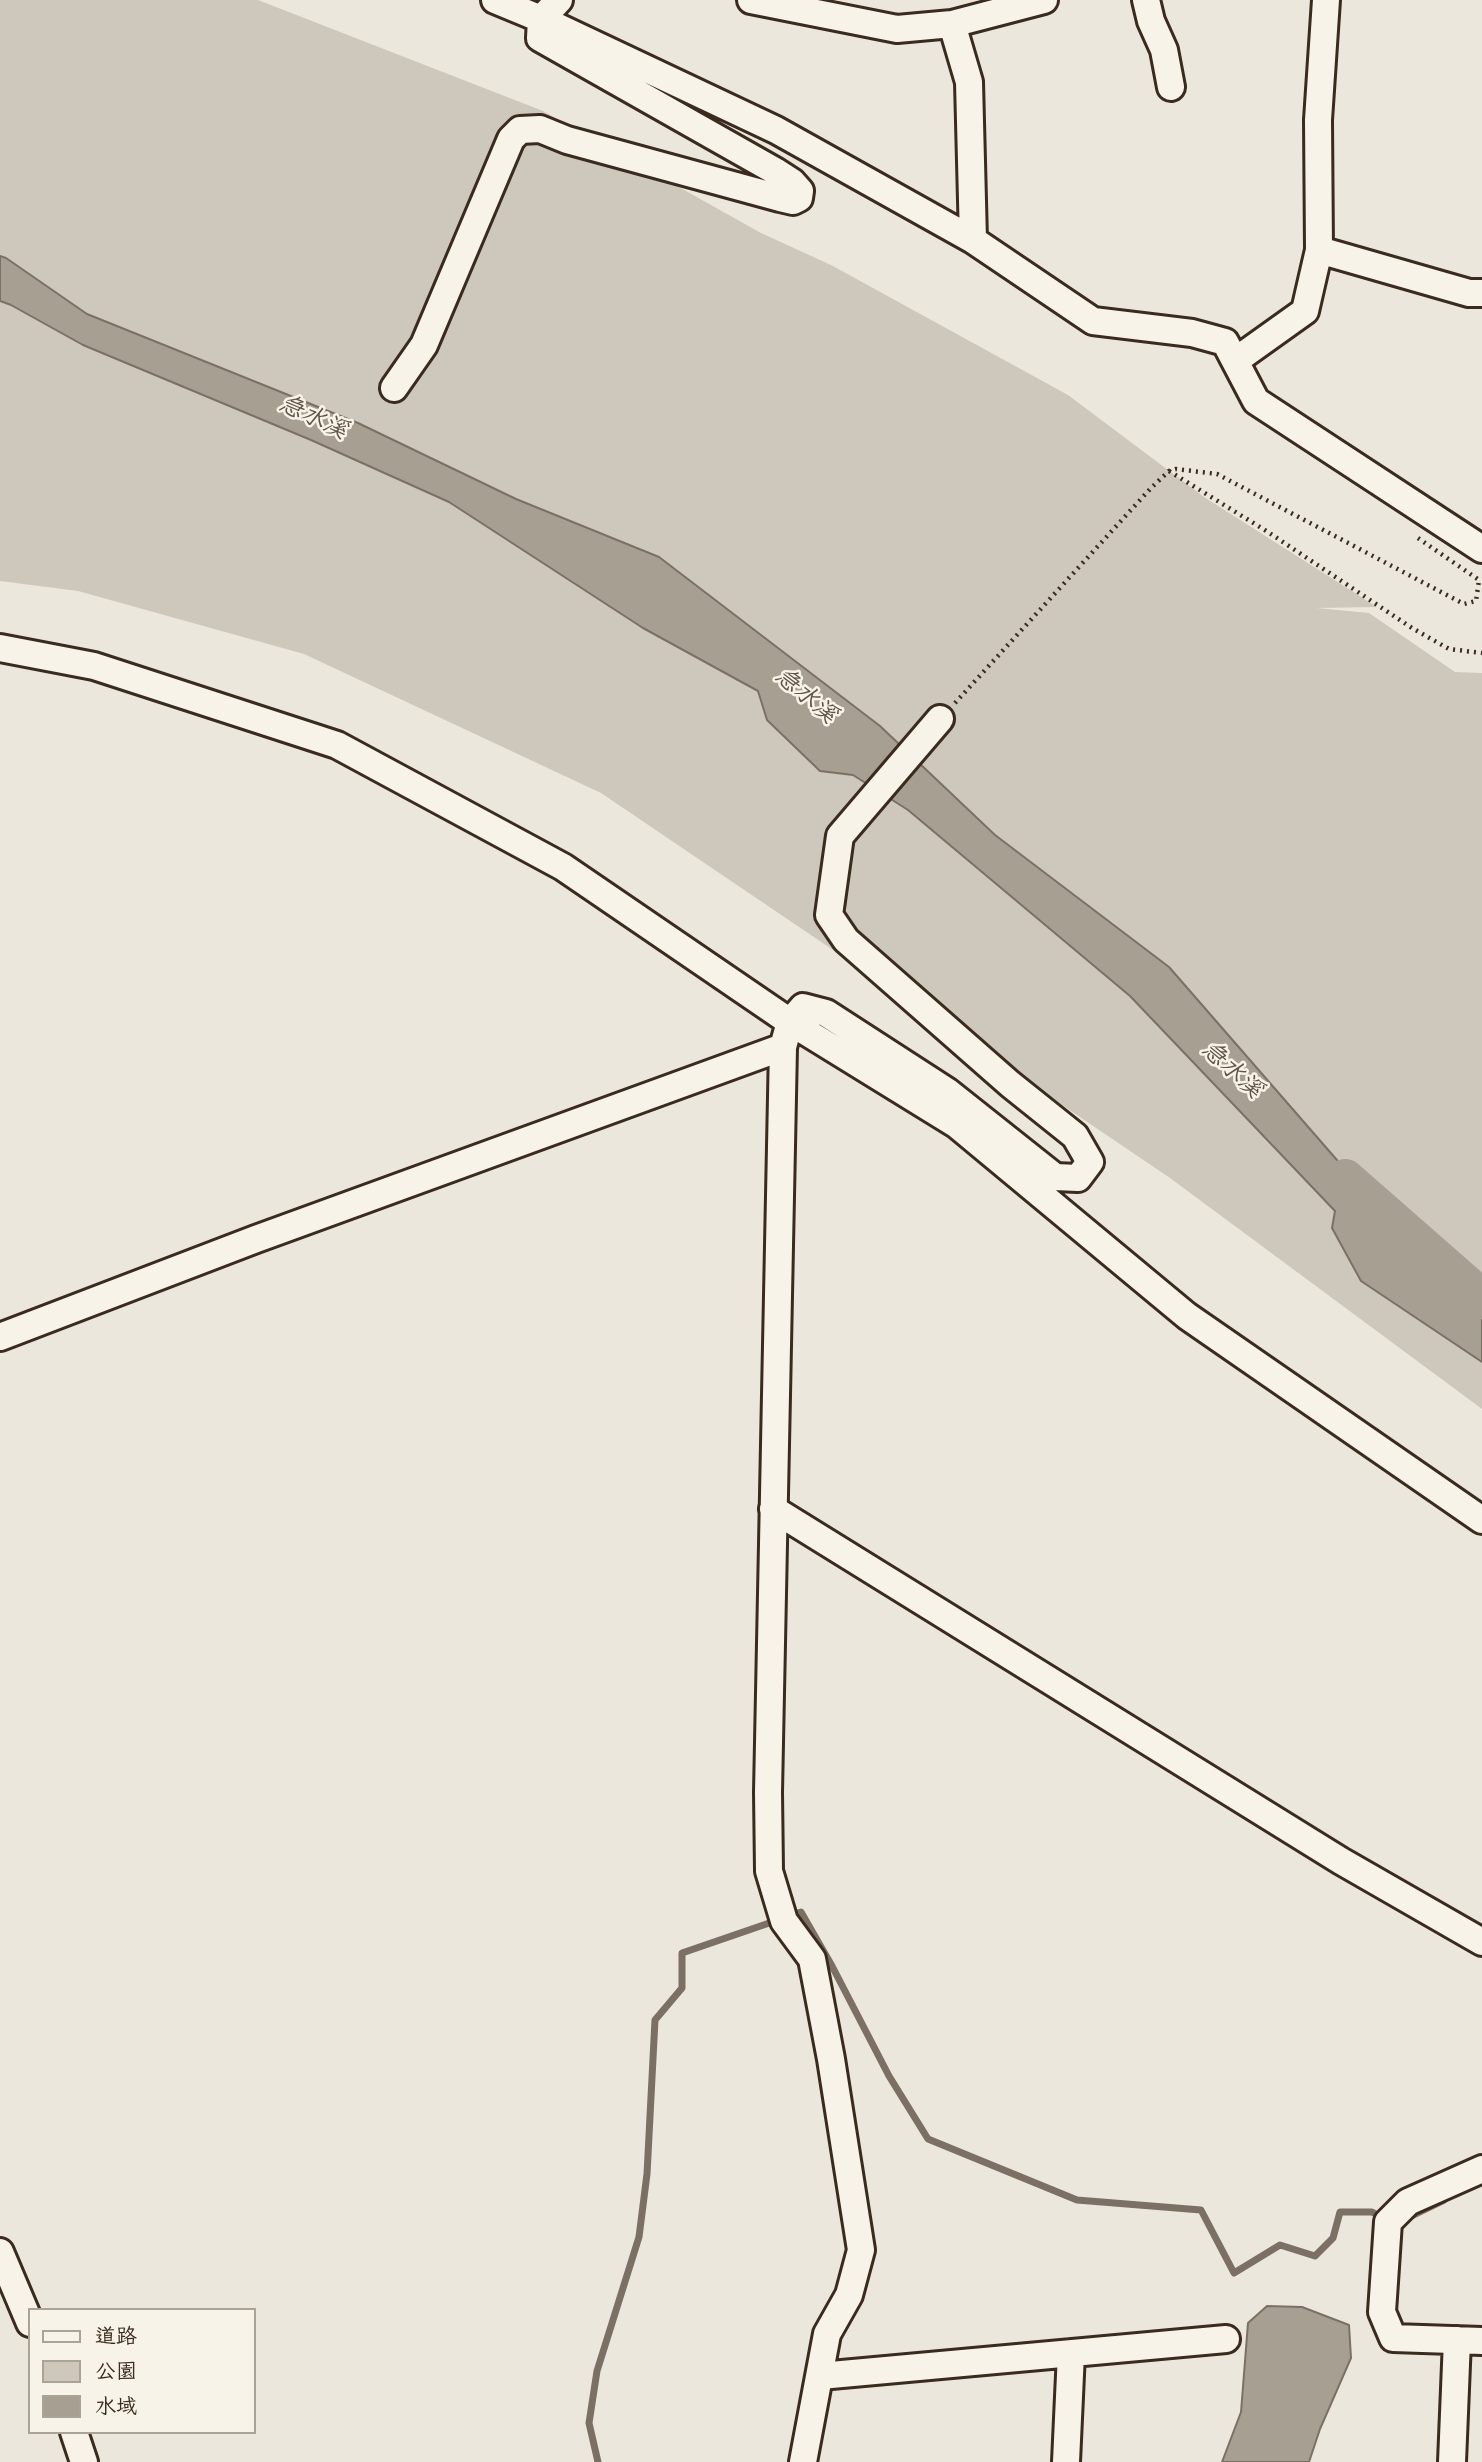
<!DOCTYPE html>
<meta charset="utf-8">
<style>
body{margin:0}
#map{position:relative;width:1482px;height:2462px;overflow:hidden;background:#ece7dc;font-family:"Gochi Hand","LXGW WenKai TC",sans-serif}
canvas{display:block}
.legend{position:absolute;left:28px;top:2308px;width:228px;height:126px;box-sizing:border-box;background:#f7f3e8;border:2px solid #aca397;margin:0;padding:9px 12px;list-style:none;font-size:21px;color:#3b2a1e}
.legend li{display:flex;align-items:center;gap:14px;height:35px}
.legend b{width:35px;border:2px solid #aca397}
</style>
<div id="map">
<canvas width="1482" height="2462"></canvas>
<ul class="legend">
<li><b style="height:9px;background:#f7f3e8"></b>道路</li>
<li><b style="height:19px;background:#cec8bc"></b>公園</li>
<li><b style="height:19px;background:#a89f93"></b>水域</li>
</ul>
</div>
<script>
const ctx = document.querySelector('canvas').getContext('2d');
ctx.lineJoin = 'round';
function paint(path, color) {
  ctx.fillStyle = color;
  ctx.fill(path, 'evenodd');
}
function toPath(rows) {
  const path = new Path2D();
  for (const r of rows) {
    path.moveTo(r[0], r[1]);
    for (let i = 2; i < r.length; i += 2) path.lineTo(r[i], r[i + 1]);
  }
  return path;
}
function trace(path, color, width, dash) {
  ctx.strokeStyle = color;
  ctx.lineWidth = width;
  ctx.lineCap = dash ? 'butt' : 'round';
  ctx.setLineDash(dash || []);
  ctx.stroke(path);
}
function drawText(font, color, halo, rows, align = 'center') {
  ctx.font = font + ' "Gochi Hand","LXGW WenKai TC",sans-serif';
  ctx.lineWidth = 5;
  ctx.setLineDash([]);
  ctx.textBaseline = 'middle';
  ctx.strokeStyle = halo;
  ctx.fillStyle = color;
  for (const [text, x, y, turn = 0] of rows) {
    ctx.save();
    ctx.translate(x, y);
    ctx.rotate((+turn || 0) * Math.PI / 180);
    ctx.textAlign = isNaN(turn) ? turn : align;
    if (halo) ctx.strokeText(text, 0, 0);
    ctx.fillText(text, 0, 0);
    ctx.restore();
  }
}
paint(toPath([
 [0,0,258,0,543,111,761,233,831,265,1068,395,1204,497,1377,607,1317,608,1369,613,1455,672,1482,673,1482,1302,1410,1244,1169,967,995,835,880,726,659,558,516,499,358,423,87,314,6,258,0,256],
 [0,301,449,502,643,628,758,691,767,720,820,771,853,775,908,810,1130,996,1335,1211,1361,1281,1482,1362,1482,1409,1170,1178,601,793,304,654,78,591,0,581]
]), '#cec8bc');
const water = toPath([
 [0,256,6,258,87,314,358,423,516,499,659,557,880,726,995,835,1169,967,1410,1244,1482,1302,1482,1362,1361,1281,1332,1228,1335,1211,1130,996,908,810,853,775,820,771,767,720,758,691,643,628,449,502,311,440,83,345,11,305,0,301,0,256],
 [1267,2306,1302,2307,1349,2325,1351,2358,1320,2429,1309,2462,1222,2462,1241,2412,1248,2323,1267,2306]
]);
paint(water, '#a89f93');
trace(water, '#7c7064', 2);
trace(toPath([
 [789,1916,801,1912,832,1966,889,2076,928,2139,1077,2200,1201,2210,1234,2273,1280,2245,1315,2256,1333,2238,1340,2212,1372,2212,1386,2220],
 [1405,2219,1444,2200],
 [598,2462,589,2423,597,2371,639,2237,647,2174,655,2020,682,1988,682,1953,778,1920]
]), '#7c7064', 7);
trace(toPath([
 [1345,1179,1482,1299]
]), '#a89f93', 40);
const minor = toPath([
 [495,0,541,19,776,130,973,240,1093,321,1192,333,1225,342,1256,401,1482,549],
 [751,0,897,29,952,24,1044,0],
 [1146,0,1151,21,1164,50,1171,87],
 [952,24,969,82,973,240],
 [1319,250,1469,293,1482,293],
 [1235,361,1305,311,1319,250,1318,120,1326,0],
 [394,388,424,345,511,139,520,130,540,129,567,140,780,198,793,201,799,198,800,191,792,182,775,171,540,38,541,19,559,0],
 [0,648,94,666,337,745,563,867,790,1022,957,1125,1187,1316,1482,1520],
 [0,1337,256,1239,783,1047],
 [773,1509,1341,1861,1482,1942],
 [1482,2169,1408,2202,1388,2222,1382,2312,1393,2338,1482,2341],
 [0,2252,30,2323],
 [820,2376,1226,2339],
 [74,2432,84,2462],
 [803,2462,827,2334,849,2295,861,2250,831,2059,812,1959,784,1921,769,1871,768,1792,783,1047,790,1022,803,1007,826,1013,948,1092,1055,1177,1078,1178,1090,1162,1075,1136,1010,1084,846,940,829,915,840,836,940,719],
 [1066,2462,1071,2353],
 [1452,2462,1457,2340]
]);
trace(minor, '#3b2a1e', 32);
trace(toPath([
 [1169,471,1268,532,1412,628,1449,649,1482,653],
 [955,703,1151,488,1169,471,1176,469,1217,474,1464,604,1476,601,1479,580,1415,536]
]), '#3b2a1e', 4.5, [2, 5]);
trace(minor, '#f7f3e8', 26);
drawText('italic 24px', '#615347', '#f7f3e8', [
 ["急水溪",312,420,25],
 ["急水溪",804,698,40],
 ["急水溪",1230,1072,42]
]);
</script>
